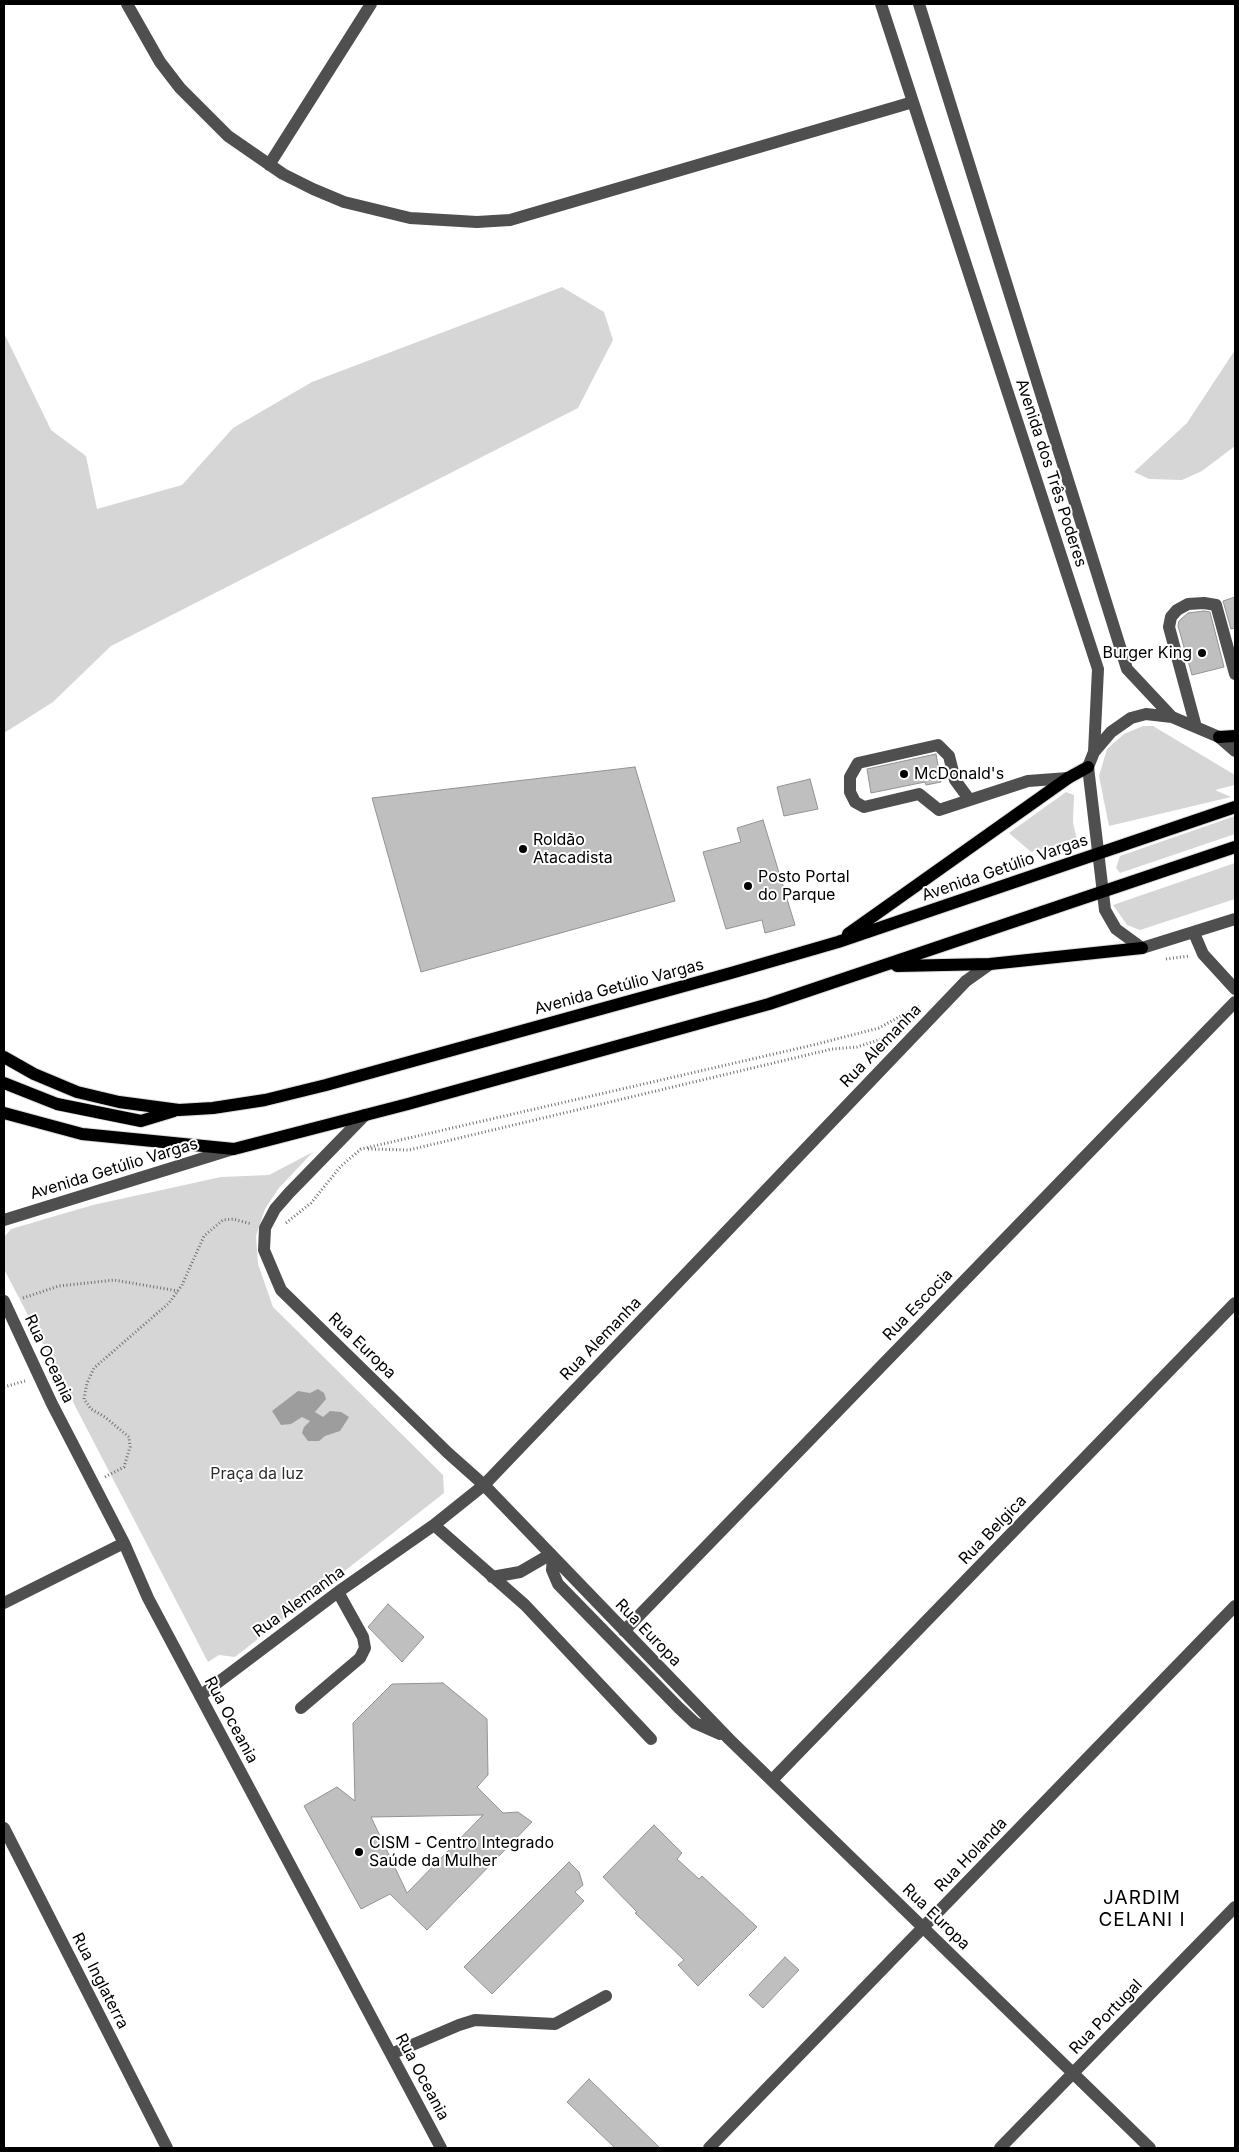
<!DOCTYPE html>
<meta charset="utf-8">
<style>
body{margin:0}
#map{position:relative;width:1239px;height:2152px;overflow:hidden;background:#fff;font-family:Inter,sans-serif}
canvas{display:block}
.frame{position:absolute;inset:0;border:5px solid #000;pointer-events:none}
</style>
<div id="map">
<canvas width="1239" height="2152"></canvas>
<div class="frame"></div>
</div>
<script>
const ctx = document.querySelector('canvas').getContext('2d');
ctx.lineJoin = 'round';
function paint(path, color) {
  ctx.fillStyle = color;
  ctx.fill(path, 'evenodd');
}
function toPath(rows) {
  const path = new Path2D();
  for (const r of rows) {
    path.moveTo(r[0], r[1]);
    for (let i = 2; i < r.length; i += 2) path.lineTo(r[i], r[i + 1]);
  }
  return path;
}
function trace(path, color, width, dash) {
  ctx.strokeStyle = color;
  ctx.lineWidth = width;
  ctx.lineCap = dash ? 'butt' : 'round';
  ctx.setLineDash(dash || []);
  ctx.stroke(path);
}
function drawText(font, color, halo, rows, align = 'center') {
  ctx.font = font + ' Inter,sans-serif';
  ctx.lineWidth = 4;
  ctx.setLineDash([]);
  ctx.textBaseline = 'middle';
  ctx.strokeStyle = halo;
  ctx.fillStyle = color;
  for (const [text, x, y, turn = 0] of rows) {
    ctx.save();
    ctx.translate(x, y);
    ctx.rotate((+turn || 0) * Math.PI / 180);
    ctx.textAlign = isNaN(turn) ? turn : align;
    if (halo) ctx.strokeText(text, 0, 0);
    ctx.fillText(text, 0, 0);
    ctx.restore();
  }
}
paint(toPath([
 [562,287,604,312,613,340,578,408,111,646,53,702,4,733,4,333,51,430,86,456,97,509,182,485,233,428,312,382],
 [1235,350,1235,446,1202,471,1182,480,1149,479,1134,472,1187,423],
 [1143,726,1153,726,1235,775,1235,785,1215,790,1231,797,1109,826,1099,776,1107,749,1124,734],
 [1066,792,1074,795,1073,823,1077,840,1031,852,1009,833],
 [1235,816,1235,834,1120,873,1116,868,1120,856],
 [1235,863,1235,899,1140,930,1127,925,1113,905],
 [313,1152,278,1189,265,1209,256,1236,258,1264,273,1307,443,1475,444,1493,235,1657,219,1655,208,1662,4,1269,4,1237,11,1229,93,1205,221,1177,269,1175]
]), '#d6d6d6');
paint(toPath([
 [318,1389,324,1393,326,1399,315,1412,323,1417,330,1411,341,1412,349,1417,340,1431,325,1436,319,1441,308,1441,302,1433,304,1427,310,1421,302,1417,291,1424,281,1425,272,1411,298,1391,310,1393]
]), '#9d9d9d');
const building = toPath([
 [1235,597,1235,628,1231,629,1223,601,1235,597],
 [1204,611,1210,612,1224,667,1192,675,1178,626,1179,621,1188,613,1204,611],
 [936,754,941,782,926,785,925,782,871,793,867,769,936,754],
 [635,767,675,901,421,972,372,798,635,767],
 [810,779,818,809,784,816,777,787,810,779],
 [763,820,795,925,765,933,762,920,726,929,703,852,741,842,737,828,763,820],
 [388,1604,424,1637,402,1662,368,1627,388,1604],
 [443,1683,487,1719,488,1775,477,1787,503,1813,518,1812,532,1822,427,1930,390,1894,361,1909,304,1806,337,1787,355,1801,353,1723,392,1684,443,1683],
 [483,1815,407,1893,371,1817,483,1815],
 [654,1825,682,1853,677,1859,699,1879,702,1876,757,1927,698,1986,678,1965,684,1960,635,1913,637,1912,603,1877,654,1825],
 [569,1862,579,1872,583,1885,575,1892,584,1901,492,1994,464,1967,569,1862],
 [785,1957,799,1970,763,2008,749,1995,785,1957],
 [589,2079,660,2148,615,2148,567,2102,589,2079]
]);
paint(building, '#bfbfbf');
trace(building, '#939393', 1);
const major = toPath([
 [1219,737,1235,736],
 [848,934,1068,778,1088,767],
 [897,966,990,964,1142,948],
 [4,1057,34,1074,77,1092,119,1102,179,1110,213,1108,265,1100,326,1085,731,973,838,942,1235,807],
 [4,1083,57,1104,141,1121,174,1111],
 [4,1113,82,1134,234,1149,408,1104,769,1004,1235,847]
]);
trace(major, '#dbdbdb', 14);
trace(toPath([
 [1166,959,1189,956],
 [368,1149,409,1150,832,1049,857,1047,891,1036],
 [286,1223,311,1203,341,1166,361,1149,813,1045,879,1028,919,1006],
 [23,1298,59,1286,114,1280,178,1291],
 [4,1387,25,1381],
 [105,1477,124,1467,130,1447,129,1437,105,1417,91,1409,84,1399,87,1383,94,1368,169,1303,182,1285,204,1236,223,1220,233,1219,252,1224]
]), '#717171', 3, [1, 2.5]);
trace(toPath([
 [127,4,160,62,180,88,228,136,283,174,313,189,344,202,410,218,477,222,510,220,913,102],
 [881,4,1098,669,1094,752,1088,767,1105,910,1116,929,1142,948,1235,919],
 [919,4,1127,669,1172,717,1219,737,1235,751],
 [269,165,371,4],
 [1196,727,1169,627,1171,617,1177,610,1188,604,1204,603,1216,605,1235,674],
 [1094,752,1111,732,1131,718,1146,714,1172,717],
 [969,799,955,780,949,756,938,745,858,763,850,777,850,792,855,802,864,807,919,794,939,810,1028,781,1068,778],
 [1194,933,1203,954,1235,989],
 [365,1115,289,1193,275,1209,265,1228,264,1250,281,1290,448,1453,484,1485,729,1739,1150,2148],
 [4,1220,233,1149],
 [4,1301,52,1404,124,1543,148,1598,441,2148],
 [434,1525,525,1605,651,1739],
 [553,1557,552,1570,558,1584,679,1708,695,1723,720,1734],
 [492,1577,520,1572,551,1554],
 [4,1603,124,1543],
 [624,1631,1235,1002],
 [200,1696,338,1592,434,1525,484,1485,966,981,990,964],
 [301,1708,360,1658,365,1648,363,1637,338,1592],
 [773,1779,1235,1303],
 [4,1828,167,2148],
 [391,2054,459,2025,475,2020,555,2024,606,1996],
 [709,2148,1235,1606],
 [1000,2148,1235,1907]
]), '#4f4f4f', 12);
trace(major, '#000', 12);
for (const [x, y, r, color] of [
 [1202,653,5,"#000"],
 [904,774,5,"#000"],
 [523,849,5,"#000"],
 [748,886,5,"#000"],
 [359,1852,5,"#000"]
]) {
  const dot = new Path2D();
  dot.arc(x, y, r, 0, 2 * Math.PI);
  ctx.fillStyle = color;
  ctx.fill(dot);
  trace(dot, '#fff', 2);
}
drawText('16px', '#000', '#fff', [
 ["Avenida dos Três Poderes",1051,473,72],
 ["Avenida Getúlio Vargas",1005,868,-19],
 ["Avenida Getúlio Vargas",619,987,-15],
 ["Rua Alemanha",881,1046,-46],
 ["Avenida Getúlio Vargas",114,1169,-17],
 ["Rua Escocia",918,1305,-46],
 ["Rua Alemanha",601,1339,-46],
 ["Rua Europa",362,1346,44],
 ["Rua Oceania",49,1359,65],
 ["Rua Belgica",993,1530,-46],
 ["Rua Alemanha",299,1602,-36],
 ["Rua Europa",648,1633,46],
 ["Rua Oceania",231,1720,62],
 ["Rua Holanda",971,1855,-46],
 ["Rua Europa",936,1917,44],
 ["Rua Inglaterra",100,1981,63],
 ["Rua Portugal",1106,2017,-46],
 ["Rua Oceania",422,2077,62]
]);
drawText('16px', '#000', '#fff', [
 ["Burger King",1192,653,"right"],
 ["McDonald's",914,774],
 ["Roldão",533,840],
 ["Atacadista",533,858],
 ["Posto Portal",758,877],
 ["do Parque",758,895],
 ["CISM - Centro Integrado",369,1843],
 ["Saúde da Mulher",369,1861]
], 'left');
drawText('16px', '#2d2d2d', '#fff', [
 ["Praça da luz",257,1474]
]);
ctx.letterSpacing = '1px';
drawText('19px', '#000', '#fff', [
 ["JARDIM",1142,1898],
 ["CELANI I",1142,1920]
]);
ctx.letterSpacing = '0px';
</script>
